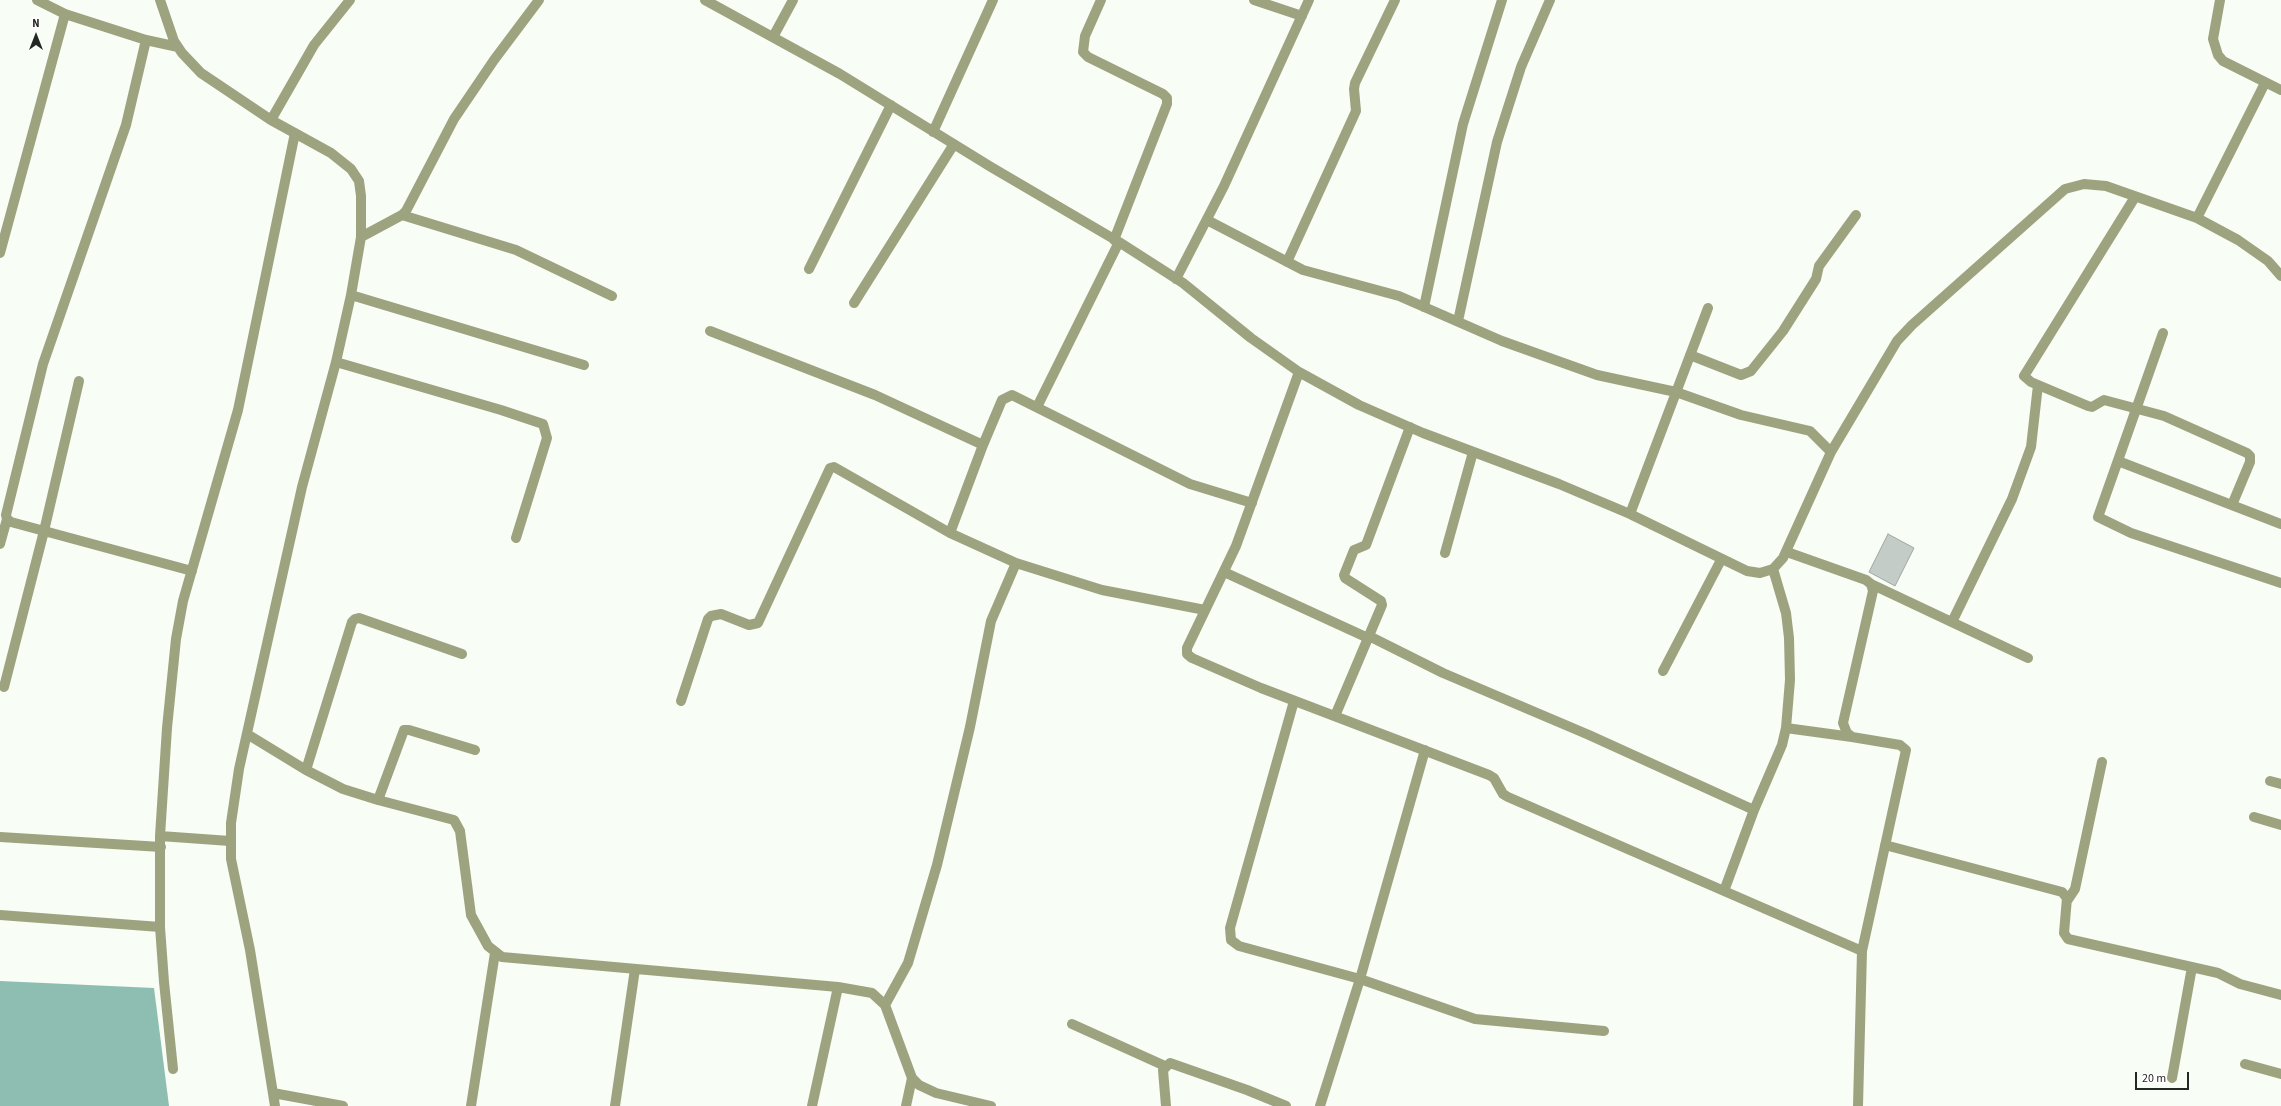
<!DOCTYPE html>
<style>
body{margin:0}
#map{position:relative;width:2281px;height:1106px;overflow:hidden;background:#f8fdf6;font-family:"Source Sans 3",sans-serif}
canvas{display:block}
.north{position:absolute;left:16px;top:16px;width:40px;height:40px;-webkit-text-stroke:3px #fff;paint-order:stroke;rotate:0deg;font-size:11px;font-weight:700;line-height:16px;text-align:center;color:#252724}
.north::after{content:'';display:block;margin:auto;width:14px;height:18px;background:#252724;clip-path:polygon(50% 0,100% 100%,50% 72%,0 100%)}
.scale{position:absolute;left:2135px;top:1072px;width:54px;height:18px;box-sizing:border-box;border:2px solid #252724;border-top:0;padding-left:5px;font-size:12px;line-height:14px;white-space:nowrap;color:#252724;-webkit-text-stroke:3px #fff;paint-order:stroke}
</style>
<div id="map">
<canvas width="2281" height="1106"></canvas>
<div class="north">N</div>
<div class="scale">20 m</div>
</div>
<script>
const ctx = document.querySelector('canvas').getContext('2d');
ctx.lineJoin = 'round';
function paint(path, color) {
  ctx.fillStyle = color;
  ctx.fill(path, 'evenodd');
}
function toPath(rows) {
  const path = new Path2D();
  for (const r of rows) {
    path.moveTo(r[0], r[1]);
    for (let i = 2; i < r.length; i += 2) path.lineTo(r[i], r[i + 1]);
  }
  return path;
}
function trace(path, color, width, dash) {
  ctx.strokeStyle = color;
  ctx.lineWidth = width;
  ctx.lineCap = dash ? 'butt' : 'round';
  ctx.setLineDash(dash || []);
  ctx.stroke(path);
}
paint(toPath([
 [0,981,154,988,169,1106,0,1106]
]), '#8ebdb2');
const building = toPath([
 [1888,534,1914,548,1895,586,1869,572,1888,534]
]);
paint(building, '#c4ccc7');
trace(building, '#a0a7a3', 1);
trace(toPath([
 [37,0,65,14,146,40,178,47],
 [160,0,174,41,182,53,201,73,271,120,331,153,351,169,359,181,361,196,361,237,351,295,336,362,302,487,239,769,231,823,231,859,250,950,275,1106],
 [705,0,840,74,991,167,1119,242,1183,283,1251,338,1299,372,1359,405,1423,433,1559,484,1630,514,1747,571,1760,573,1773,569,1783,558,1831,452,1897,341,1912,325,2065,189,2084,184,2106,186,2197,218,2238,240,2268,261,2281,276],
 [1101,0,1085,36,1083,52,1088,57,1163,94,1167,98,1167,104,1114,240],
 [1254,0,1302,16],
 [2220,0,2213,39,2218,55,2223,61,2281,90],
 [773,37,793,0],
 [146,40,126,125,43,364,6,515,7,519,11,522,192,571],
 [271,120,314,45,350,0],
 [933,132,993,0],
 [2135,197,2024,376,2031,382,2088,406,2092,407,2104,400,2164,416,2247,453,2250,456,2250,462,2232,505],
 [402,215,516,250,612,296],
 [2197,218,2265,83],
 [1207,220,1303,270,1399,296,1502,341,1597,375,1676,392,1741,415,1810,431,1831,452],
 [361,237,402,215,406,211,454,119,494,60,539,0],
 [0,253,65,14],
 [1287,262,1356,111,1354,89,1355,83,1395,0],
 [809,269,891,105],
 [1176,279,1224,186,1309,0],
 [351,295,584,365],
 [854,303,954,144],
 [1424,307,1463,124,1502,0],
 [1458,321,1497,142,1521,67,1550,0],
 [710,331,875,395,983,445],
 [2163,333,2098,517,2131,533,2281,583],
 [1690,355,1741,375,1751,371,1783,331,1816,279,1819,266,1856,215],
 [336,362,501,410,543,424,547,438,516,538],
 [1299,372,1236,546,1187,648,1187,654,1192,658,1261,688,1489,775,1494,778,1503,794,1508,797,1862,951],
 [1037,407,1119,242],
 [2118,461,2281,524],
 [1630,514,1708,308],
 [950,533,983,445,1002,400,1012,395,1190,484,1252,503],
 [0,544,7,519],
 [1787,552,1866,580,1871,584,1873,591,1843,723,1847,733,1852,737,1900,745,1906,750,1862,951,1858,1106],
 [1445,553,1473,452],
 [1224,572,1368,638],
 [1871,584,2028,658],
 [1952,622,2012,499,2031,447,2038,385],
 [1369,636,1443,673,1589,735,1754,810],
 [1663,671,1721,560],
 [4,687,44,531,79,381],
 [681,701,708,619,711,616,721,614,749,625,758,623,830,468,834,467,950,533,1016,563,1102,590,1205,610],
 [1294,701,1230,928,1231,940,1239,946,1360,979,1475,1019,1604,1031],
 [1335,716,1382,605,1381,601,1345,578,1344,575,1354,550,1366,545,1410,427],
 [1786,728,1852,737],
 [247,734,306,770,343,789,378,800,454,820,460,831,471,915,488,946,502,957,838,987,872,993,885,1005,912,1078,919,1085,936,1093,991,1106],
 [306,770,352,622,355,619,359,618,462,654],
 [2270,781,2281,784],
 [378,800,404,730,409,730,475,750],
 [2254,817,2281,825],
 [160,836,230,841],
 [0,837,161,847],
 [1885,845,2062,892,2067,898,2064,933,2068,939,2218,973,2240,984,2281,995],
 [1724,891,1754,810,1782,745,1786,728,1790,680,1789,638,1786,613,1773,569],
 [2067,901,2075,889,2102,762],
 [0,915,160,927],
 [885,1005,908,963,937,865,970,727,991,621,1016,563],
 [1072,1024,1165,1066],
 [2245,1064,2281,1074],
 [173,1069,164,982,160,927,160,836,167,728,176,639,183,601,238,410,295,133],
 [2172,1078,2192,967],
 [273,1093,343,1106],
 [471,1106,495,953],
 [615,1106,635,969],
 [812,1106,838,987],
 [906,1106,912,1078],
 [1166,1106,1163,1070,1170,1063,1247,1090,1286,1106],
 [1320,1106,1360,979,1425,750]
]), '#9da37f', 10);
</script>
